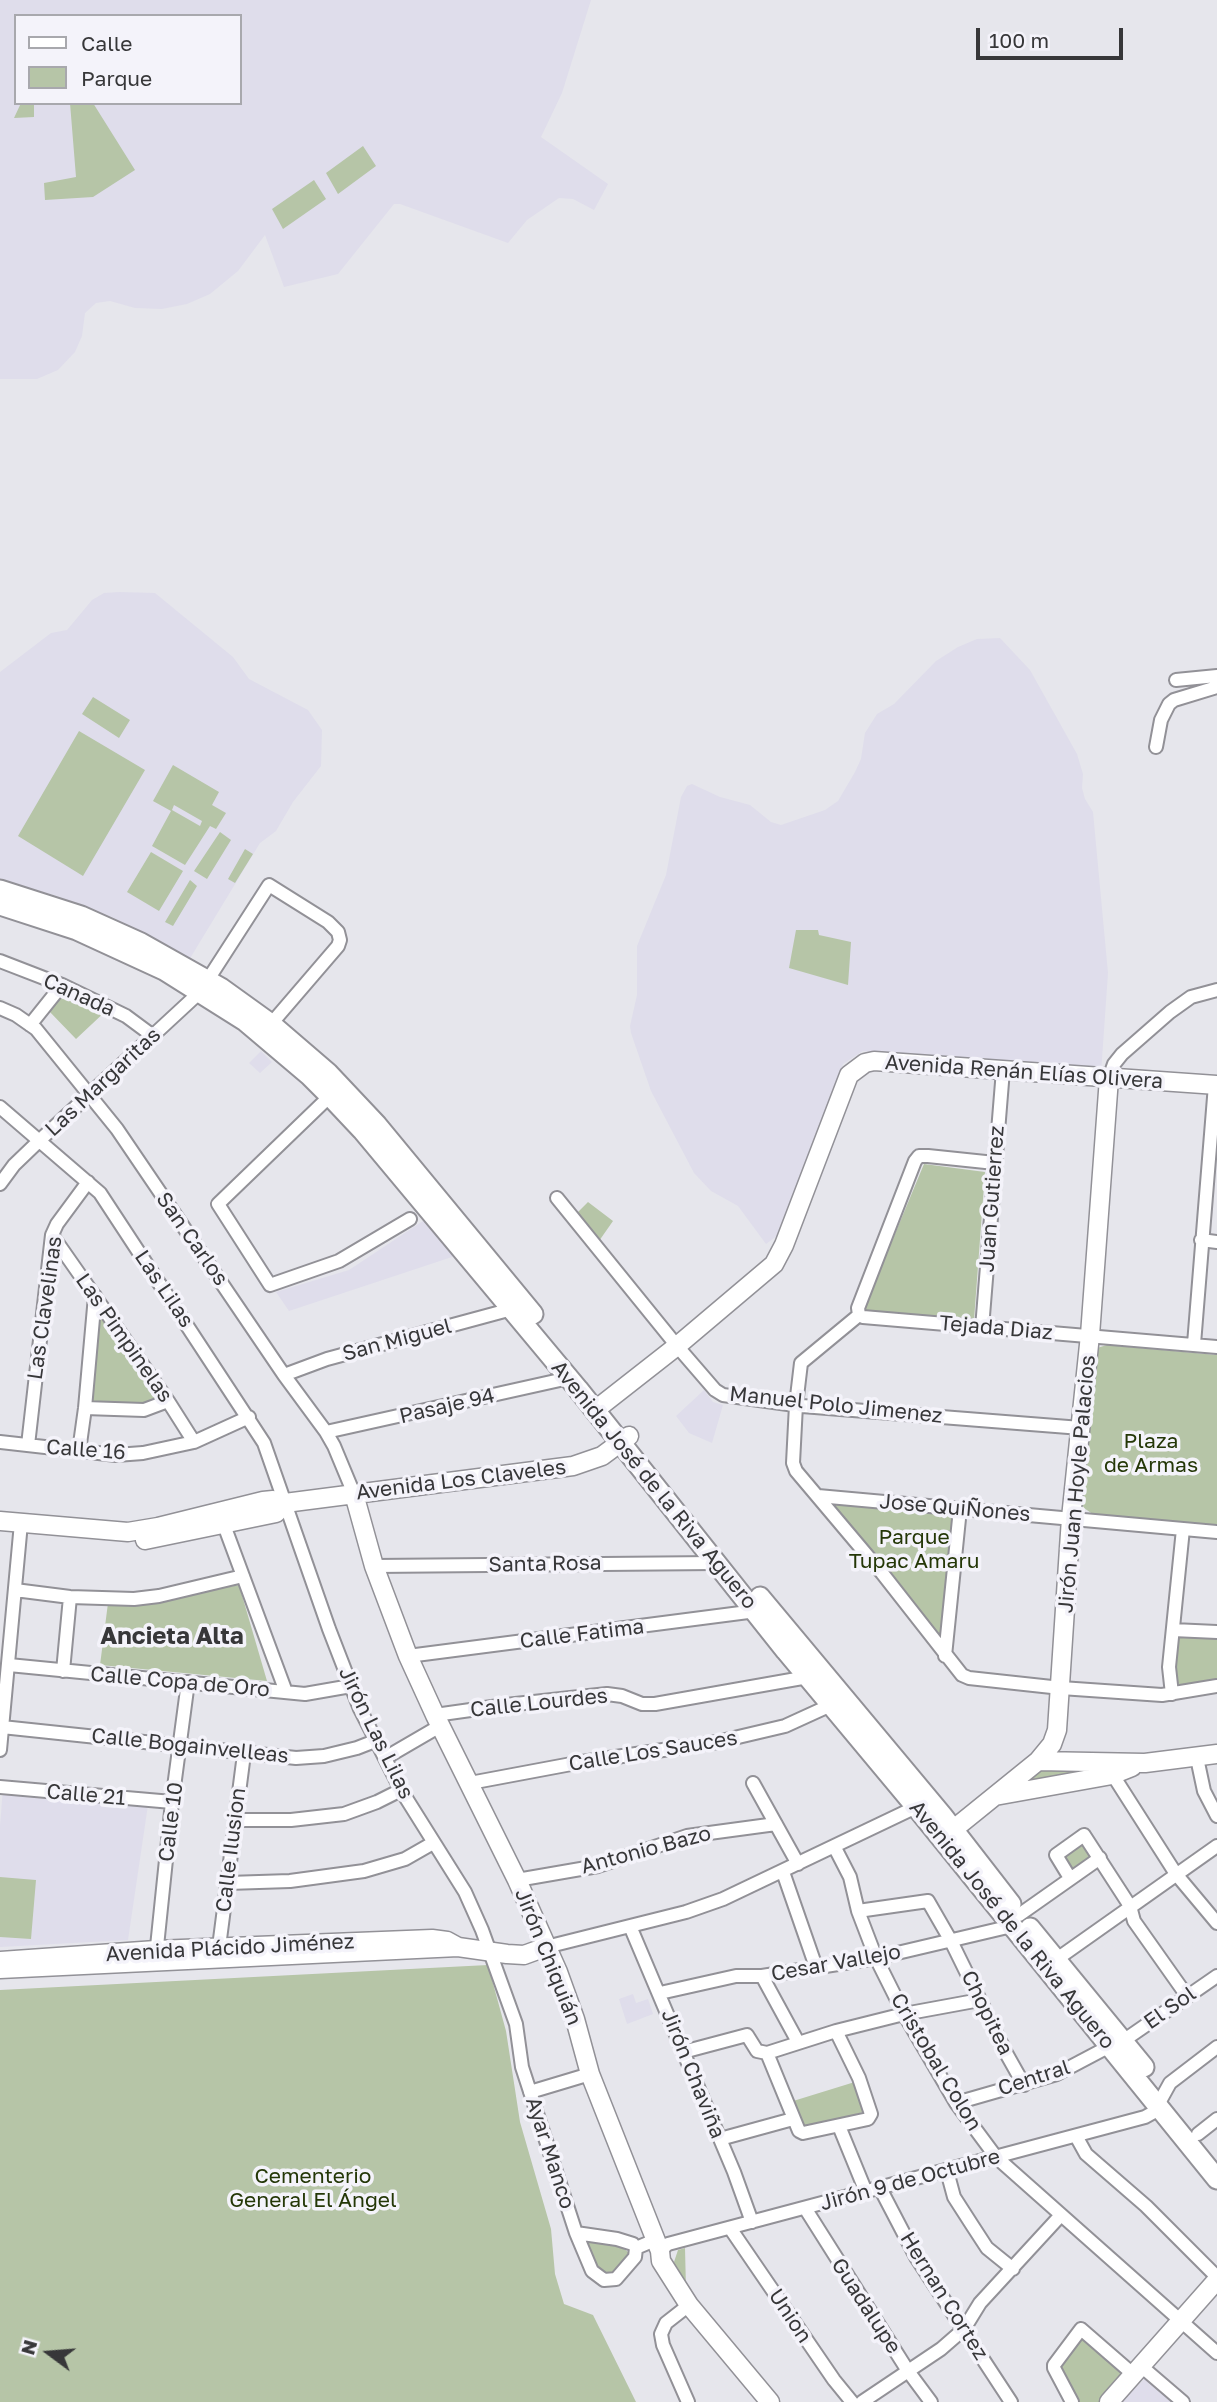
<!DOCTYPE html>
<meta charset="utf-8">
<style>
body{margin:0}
#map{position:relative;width:1217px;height:2402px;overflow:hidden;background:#e6e6ec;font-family:"Golos Text",sans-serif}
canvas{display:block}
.legend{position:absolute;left:14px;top:14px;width:228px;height:91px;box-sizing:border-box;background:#f4f3fa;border:2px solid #a8a8ad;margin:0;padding:9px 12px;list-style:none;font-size:21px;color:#373739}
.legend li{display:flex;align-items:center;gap:14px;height:35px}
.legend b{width:35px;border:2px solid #a8a8ad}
.north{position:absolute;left:14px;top:2318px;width:70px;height:70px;-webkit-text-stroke:5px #f4f3fa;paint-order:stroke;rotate:286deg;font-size:19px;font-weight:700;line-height:28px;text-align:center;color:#373739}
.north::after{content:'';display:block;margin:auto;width:24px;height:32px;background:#373739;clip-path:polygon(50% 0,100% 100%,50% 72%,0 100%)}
.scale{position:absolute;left:976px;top:28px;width:147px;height:32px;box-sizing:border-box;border:4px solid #373739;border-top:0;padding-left:9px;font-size:21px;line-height:24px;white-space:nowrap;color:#373739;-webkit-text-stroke:5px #f4f3fa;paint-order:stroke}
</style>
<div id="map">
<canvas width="1217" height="2402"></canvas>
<ul class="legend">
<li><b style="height:9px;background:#fff"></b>Calle</li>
<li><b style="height:19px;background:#b6c5a7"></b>Parque</li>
</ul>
<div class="north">N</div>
<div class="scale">100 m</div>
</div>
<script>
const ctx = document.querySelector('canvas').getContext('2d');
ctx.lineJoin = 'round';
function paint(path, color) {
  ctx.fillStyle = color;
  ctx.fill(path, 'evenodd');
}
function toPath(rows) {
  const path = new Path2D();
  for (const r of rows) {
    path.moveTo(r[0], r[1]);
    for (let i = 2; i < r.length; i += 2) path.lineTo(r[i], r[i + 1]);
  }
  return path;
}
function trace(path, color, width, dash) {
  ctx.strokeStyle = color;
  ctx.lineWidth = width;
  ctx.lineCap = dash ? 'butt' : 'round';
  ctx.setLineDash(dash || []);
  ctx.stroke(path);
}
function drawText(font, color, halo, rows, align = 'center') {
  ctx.font = font + ' "Golos Text",sans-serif';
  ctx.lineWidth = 7;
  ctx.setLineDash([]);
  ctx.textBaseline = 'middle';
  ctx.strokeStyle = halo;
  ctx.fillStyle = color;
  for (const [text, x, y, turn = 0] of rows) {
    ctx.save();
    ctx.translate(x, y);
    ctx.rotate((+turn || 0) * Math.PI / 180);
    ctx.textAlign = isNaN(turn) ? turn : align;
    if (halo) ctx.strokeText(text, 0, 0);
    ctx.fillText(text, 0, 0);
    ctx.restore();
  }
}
paint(toPath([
 [0,0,591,0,562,93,541,137,608,184,594,210,573,199,559,198,527,220,508,243,400,204,394,204,338,274,284,287,265,235,238,271,210,294,187,304,162,309,135,308,110,301,96,303,85,313,82,336,75,352,58,370,37,379,0,379],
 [16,16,240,16,240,103,16,103],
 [119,592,155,593,233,657,249,679,308,710,322,730,321,766,293,802,276,831,260,843,189,960,114,918,57,896,0,880,0,672,51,633,67,630,92,600,104,593],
 [1000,638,1030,670,1077,754,1083,774,1082,788,1085,799,1093,812,1108,973,1101,1073,863,1051,843,1064,782,1232,766,1244,738,1206,711,1191,694,1173,651,1091,631,1033,630,1026,637,995,637,946,666,875,681,797,687,786,692,784,720,797,750,805,771,822,781,825,825,810,838,801,855,772,861,759,865,733,877,714,894,704,936,661,958,647,977,639],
 [261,1051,272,1062,260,1073,249,1063],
 [423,1221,455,1256,289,1311,276,1292,349,1270],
 [704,1390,713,1402,723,1405,712,1443,689,1433,676,1416],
 [3,1788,148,1805,128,1940,0,1947,0,1826],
 [633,1994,636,2003,648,1999,653,2014,627,2024,619,1999],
 [1145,2378,1174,2402,1122,2402]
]), '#dfddeb');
paint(toPath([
 [21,103,34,103,34,117,14,118],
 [70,103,93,103,135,170,93,197,45,200,44,183,76,177],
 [363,146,376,166,338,194,326,173],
 [314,180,326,199,283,229,272,209],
 [93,697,130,720,119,738,82,714],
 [79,731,145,770,83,876,18,836],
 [173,765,219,792,212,805,226,813,216,829,210,826,185,865,152,846,171,811,153,801],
 [174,805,202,821,200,826,172,810],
 [220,832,231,840,207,879,194,871],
 [245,849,253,854,235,883,228,879],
 [151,852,183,871,159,911,127,892],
 [190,880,197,886,173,926,165,922],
 [796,930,818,930,819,935,851,942,848,985,789,968],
 [64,992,108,1009,76,1039,48,1010],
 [924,1164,985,1172,974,1320,870,1312,866,1310,865,1306],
 [588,1202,613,1221,599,1241,577,1213],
 [99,1311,159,1399,139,1405,90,1404],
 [1107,1345,1217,1355,1217,1526,1094,1515,1084,1508,1081,1502,1097,1348],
 [837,1504,955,1515,943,1636,936,1637,834,1508],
 [239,1585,267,1681,100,1665,108,1603,148,1602],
 [1175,1636,1217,1639,1217,1681,1184,1687,1173,1680],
 [1039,1767,1080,1769,1080,1774,1031,1784,1029,1777],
 [1085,1839,1096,1856,1072,1873,1060,1855],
 [0,1877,36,1880,31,1939,0,1937],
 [488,1965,506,2031,520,2122,551,2229,555,2274,564,2304,593,2315,636,2402,0,2402,0,1990],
 [858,2081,866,2111,804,2130,790,2102],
 [584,2239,617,2244,631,2254,611,2275,596,2267],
 [685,2248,686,2289,675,2271,674,2262,678,2250],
 [1083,2336,1131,2377,1103,2402,1079,2402,1059,2373,1058,2366]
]), '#b6c5a7');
const street = toPath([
 [1176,680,1217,676],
 [1156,747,1161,720,1169,704,1174,700,1217,687],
 [0,961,62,985,126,1016,153,1036],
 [0,1008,16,1015,36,1029,117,1129,284,1375,326,1432,334,1446,354,1494],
 [30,1025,62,985],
 [1109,1078,1114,1064,1122,1054,1170,1012,1191,997,1217,990],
 [330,1096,218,1204,270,1285,339,1261,410,1219],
 [0,1107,100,1193,264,1443,329,1629,360,1709,401,1790,465,1892,482,1930,516,2024,522,2067,576,2233,592,2271,604,2280,616,2279,635,2257,636,2248,655,2240],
 [995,1163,928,1156,919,1156,915,1161,858,1308,859,1315,801,1363,796,1405,793,1463,796,1471,882,1573,962,1675,969,1678,1061,1688,1162,1695,1217,1686],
 [0,1184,14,1165,40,1140,200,992,269,885,328,922,338,932,340,940,338,946,271,1024],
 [557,1198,677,1346,715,1390,723,1395,802,1406,1081,1428],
 [52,1235,168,1401,194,1442],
 [1201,1240,1217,1242],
 [859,1315,863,1317,1217,1347],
 [982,1328,1003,1070],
 [1194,1344,1215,1085],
 [284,1375,327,1359,512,1309],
 [85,1408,144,1410,168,1401],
 [326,1432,569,1378],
 [0,1442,116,1455,143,1453,194,1442,249,1417],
 [28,1445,52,1235,57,1224,88,1182],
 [79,1451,85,1408,95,1296],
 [818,1496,1217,1532],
 [224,1525,286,1692],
 [374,1566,716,1563],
 [15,1590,70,1597,134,1599,159,1596,243,1576],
 [1173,1630,1217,1632],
 [408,1656,756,1611],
 [945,1656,960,1509],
 [9,1665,305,1694,351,1686],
 [63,1671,70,1597],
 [1172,1694,1169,1667,1183,1529],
 [435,1715,506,1705,607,1694,622,1696,642,1704,655,1704,808,1677],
 [2,1727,296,1758,324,1756,357,1748,375,1741],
 [0,1750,21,1523],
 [385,1758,440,1726],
 [1197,1758,1204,1791,1217,1816],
 [1109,1769,1176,1874,1217,1923],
 [470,1783,582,1762,717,1742,785,1726,831,1705],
 [753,1783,798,1864],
 [0,1787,172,1802],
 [235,1820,291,1820,344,1814,377,1802,401,1790],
 [834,1846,850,1877,858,1911,876,1958,904,2014,956,2103,996,2157,1217,2353],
 [783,1872,816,1967],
 [1070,1878,1056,1855,1084,1835,1130,1906,1134,1921,1187,1996],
 [517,1880,598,1866,687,1836,776,1824],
 [228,1883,290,1881,364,1871,405,1859,433,1843],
 [858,1911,928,1901,951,1941,1006,2053,1024,2085],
 [1019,1915,1100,1858],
 [630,1926,734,2172,752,2222],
 [219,1947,244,1754],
 [546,1947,686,1912,723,1899,916,1807],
 [156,1956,172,1802,188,1682],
 [1057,1959,1217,1846],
 [762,1976,798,2042],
 [660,1993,736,1976,762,1976,876,1958,1012,1926],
 [1123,2041,1217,1976],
 [683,2052,747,2035,757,2051,767,2053,836,2031,904,2014,980,2000],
 [767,2053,799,2131,803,2133,868,2119,871,2114,859,2078,836,2031],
 [530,2092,590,2074],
 [956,2103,1057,2074,1110,2046],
 [839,2126,866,2192],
 [1198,2134,1217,2119],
 [1076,2136,1086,2154,1146,2206,1217,2277],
 [720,2139,793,2119],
 [947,2171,954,2197,972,2225,987,2248,1013,2269],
 [880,2188,916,2257,1011,2402],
 [805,2208,908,2371,931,2402],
 [730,2228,834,2380,852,2402],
 [576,2233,617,2239,633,2244,636,2248],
 [660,2251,668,2244,1145,2117,1154,2112,1170,2083,1217,2047],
 [1141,2366,1183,2402],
 [688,2402,663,2345,661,2334,666,2323,689,2305],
 [862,2402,941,2349,964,2329,980,2303,1061,2215],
 [1072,2402,1054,2368,1054,2365,1081,2329,1134,2375]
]);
const secondary = toPath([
 [594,1411,677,1346,774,1264,784,1245,849,1075,865,1063,874,1061,1217,1085],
 [354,1494,374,1566,408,1656,435,1715,517,1880,558,1972,575,2019,590,2074,660,2251,661,2261,689,2305,770,2402],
 [0,1521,128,1532,158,1527,263,1501,273,1500,285,1503,573,1466,602,1456,629,1436],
 [145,1540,276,1513,285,1503],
 [1038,1761,1145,1763,1217,1754],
 [995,1796,1112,1775,1132,1767],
 [944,1837,1038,1761,1052,1744,1057,1730,1071,1518,1090,1335,1109,1078],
 [458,1947,507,1954,524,1955,546,1947],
 [0,1961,156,1950,432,1939,447,1941,458,1947,0,1969],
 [1109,2402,1217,2280]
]);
const primary = toPath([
 [0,890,81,916,141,943,221,988,271,1024,328,1073,377,1125,533,1314],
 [0,905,77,930,164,970,245,1021,310,1076,330,1096,362,1130,578,1389,786,1651,916,1807,1217,2179],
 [760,1597,942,1815,1011,1904],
 [1030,1928,1144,2067]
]);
trace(street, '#929197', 16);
trace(secondary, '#929197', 21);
trace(primary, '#929197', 23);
trace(street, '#fff', 12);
trace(secondary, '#fff', 18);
trace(primary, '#fff', 19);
drawText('21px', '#373739', '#f4f3fa', [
 ["Canada",79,995,24],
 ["Avenida Renán Elías Olivera",1024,1072,4],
 ["Las Margaritas",103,1082,-43],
 ["Juan Gutierrez",992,1199,-86],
 ["San Carlos",192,1239,55],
 ["Las Lilas",164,1289,56],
 ["Las Clavelinas",45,1308,-82],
 ["Tejada Diaz",996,1328,5],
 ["Las Pimpinelas",124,1338,55],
 ["San Miguel",397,1340,-15],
 ["Manuel Polo Jimenez",836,1405,6],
 ["Pasaje 94",447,1406,-13],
 ["Calle 16",86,1450,4],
 ["Avenida Los Claveles",461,1480,-7],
 ["Jirón Juan Hoyle Palacios",1077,1484,-85],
 ["Avenida José de la Riva Aguero",654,1485,51],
 ["Jose QuiÑones",955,1508,5],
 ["Santa Rosa",545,1564,-1],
 ["Calle Fatima",582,1634,-7],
 ["Calle Copa de Oro",180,1682,5],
 ["Calle Lourdes",539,1703,-6],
 ["Jirón Las Lilas",376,1733,64],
 ["Calle Bogainvelleas",190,1746,6],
 ["Calle Los Sauces",653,1751,-9],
 ["Calle 21",86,1795,5],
 ["Calle 10",171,1822,-83],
 ["Calle Ilusion",231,1850,-83],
 ["Antonio Bazo",646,1850,-15],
 ["Avenida José de la Riva Aguero",1012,1925,51],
 ["Avenida Plácido Jiménez",230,1948,-3],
 ["Jirón Chiquián",548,1957,68],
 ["Cesar Vallejo",836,1963,-10],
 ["El Sol",1170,2008,-35],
 ["Chopitea",987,2013,64],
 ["Cristobal Colon",936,2062,59],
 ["Jirón Chaviña",693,2074,68],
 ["Central",1034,2078,-18],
 ["Ayar Manco",550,2153,72],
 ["Jirón 9 de Octubre",910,2180,-15],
 ["Hernan Cortez",944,2296,58],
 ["Guadalupe",866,2306,57],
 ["Union",790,2316,56]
]);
drawText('21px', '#243707', '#f4f3fa', [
 ["Plaza",1151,1441],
 ["de Armas",1151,1465],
 ["Parque",914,1537],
 ["Tupac Amaru",914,1561],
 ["Cementerio",313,2176],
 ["General El Ángel",313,2200]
]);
drawText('bold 24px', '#373739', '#f4f3fa', [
 ["Ancieta Alta",172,1636]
]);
</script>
